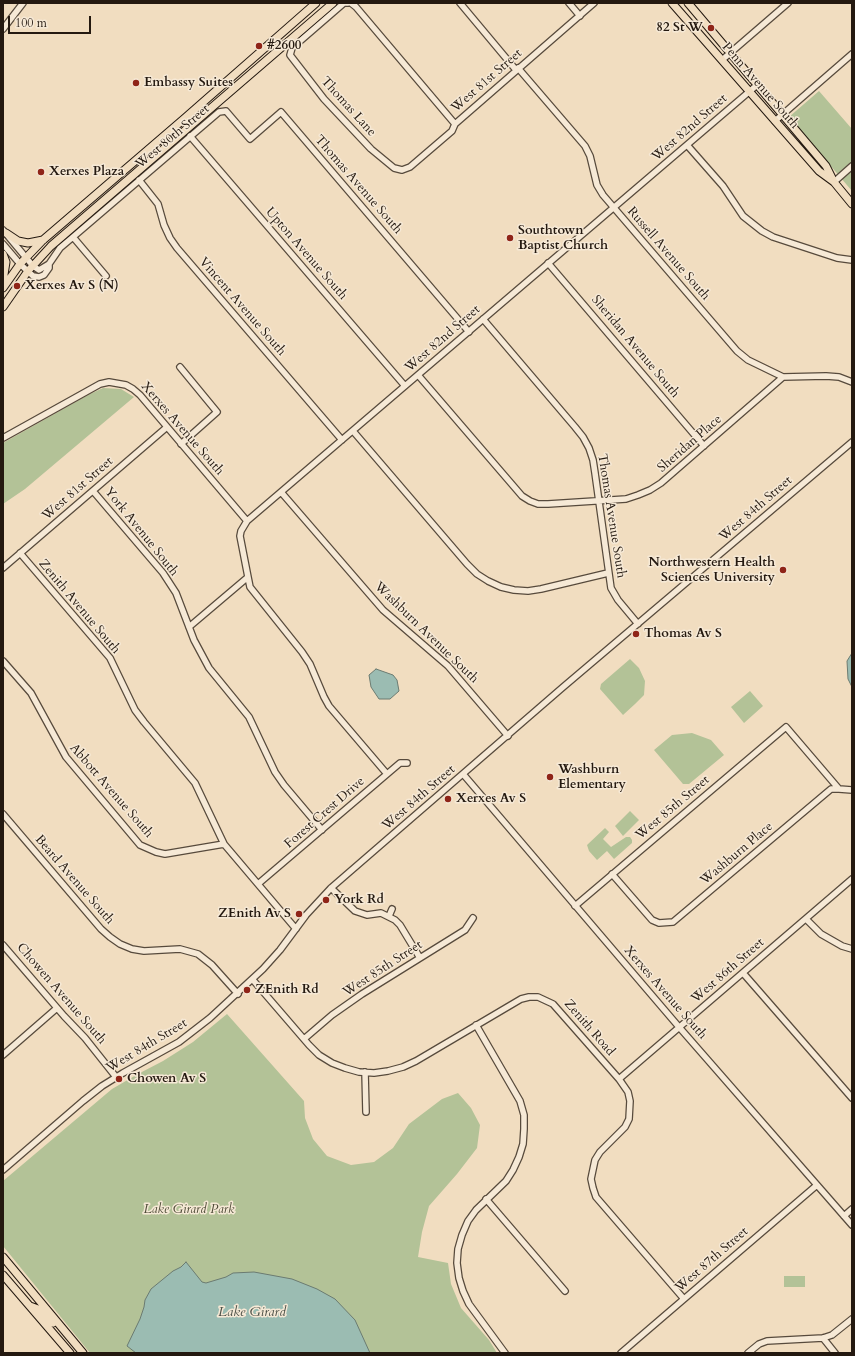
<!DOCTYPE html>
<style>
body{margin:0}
#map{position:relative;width:855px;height:1356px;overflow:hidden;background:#f1ddc0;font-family:Cardo,serif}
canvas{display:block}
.frame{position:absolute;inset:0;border:4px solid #241910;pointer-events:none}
.scale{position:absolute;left:8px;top:16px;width:83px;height:18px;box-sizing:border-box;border:2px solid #241910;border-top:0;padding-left:5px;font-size:12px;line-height:14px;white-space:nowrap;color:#241910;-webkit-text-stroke:3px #f6e9d6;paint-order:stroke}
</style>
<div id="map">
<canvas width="855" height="1356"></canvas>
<div class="frame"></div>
<div class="scale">100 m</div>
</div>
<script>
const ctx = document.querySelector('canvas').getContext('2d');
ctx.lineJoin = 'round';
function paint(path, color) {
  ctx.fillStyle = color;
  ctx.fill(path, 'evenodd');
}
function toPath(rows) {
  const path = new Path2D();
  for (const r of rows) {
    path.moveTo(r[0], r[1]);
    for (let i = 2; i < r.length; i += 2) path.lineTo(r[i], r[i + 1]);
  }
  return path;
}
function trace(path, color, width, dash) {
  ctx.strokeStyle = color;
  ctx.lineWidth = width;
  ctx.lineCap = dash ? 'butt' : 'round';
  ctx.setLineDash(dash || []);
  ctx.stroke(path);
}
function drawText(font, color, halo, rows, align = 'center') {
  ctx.font = font + ' Cardo,serif';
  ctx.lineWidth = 3;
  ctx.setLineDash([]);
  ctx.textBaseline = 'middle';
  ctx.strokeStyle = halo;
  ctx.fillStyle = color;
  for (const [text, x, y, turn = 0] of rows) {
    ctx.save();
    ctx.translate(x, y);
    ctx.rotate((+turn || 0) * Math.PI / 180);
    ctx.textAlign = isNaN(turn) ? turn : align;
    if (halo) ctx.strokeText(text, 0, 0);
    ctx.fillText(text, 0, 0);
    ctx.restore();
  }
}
paint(toPath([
 [819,91,852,129,852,191,789,117],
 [103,388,121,389,134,397,25,489,3,504,3,443,88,395],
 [630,659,639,668,645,681,644,695,635,704,623,715,600,689,601,684],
 [750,691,763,706,744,723,731,707],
 [692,733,711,740,724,755,689,784,683,784,654,750,672,735],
 [630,811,639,820,623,836,615,826],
 [605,828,609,832,603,839,611,847,626,837,630,837,632,840,632,843,614,859,607,851,597,860,589,851,587,845],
 [227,1014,304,1101,305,1118,313,1139,327,1156,351,1165,374,1162,393,1148,409,1124,442,1099,458,1093,471,1108,480,1125,477,1148,457,1174,429,1206,422,1232,418,1257,448,1263,451,1284,461,1308,489,1340,497,1353,90,1353,3,1246,3,1181,112,1089,138,1074,163,1061,193,1042],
 [784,1276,805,1276,805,1287,784,1287]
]), '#b3c297');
const water = toPath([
 [852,653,852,687,848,679,847,661,852,653],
 [376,669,393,675,397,680,399,691,390,699,379,699,371,687,369,675,376,669],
 [186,1262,202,1282,206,1283,226,1277,233,1273,254,1272,292,1279,317,1289,335,1299,355,1320,370,1353,136,1353,127,1346,140,1319,144,1307,145,1300,151,1289,173,1271,181,1267,186,1262]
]);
paint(water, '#9bbcb2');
trace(water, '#6b7b71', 1);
const minor = toPath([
 [348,3,344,3,292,48,290,55,324,99,371,149,394,168,402,170,410,167,452,131,455,124,594,3],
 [351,3,356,7,455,124],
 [460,3,516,70],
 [569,3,580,16],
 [3,29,23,3],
 [722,60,788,3],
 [518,68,585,146,590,156,597,185,603,195,737,351,748,360,783,377,826,376,839,377,852,382],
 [775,121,852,54],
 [190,136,405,386],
 [687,145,723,186,743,216,762,231,773,237,837,258,852,260],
 [139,180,158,204,164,225,170,238,177,248,342,440],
 [834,182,852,166],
 [3,230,33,266,39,270,49,264,60,248,73,237,219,112,226,111,250,139,281,112,469,332],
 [73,237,106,276],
 [3,244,20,264,33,276,39,277,44,275,49,268,49,264],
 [548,263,704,446],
 [483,319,575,427,583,437,589,448,593,460,595,473,611,588,618,600,638,624],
 [180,367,217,412,181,444],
 [418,375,522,496,530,501,538,504,548,504,626,499,638,495,650,490,661,483,783,377],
 [353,431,467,564,477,574,488,581,501,587,514,590,528,591,541,589,608,573],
 [3,438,100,384,109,382,126,385,133,389,140,395,247,521],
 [93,491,163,573,176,593,194,640,209,668,249,717,275,772,284,785,322,830],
 [281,492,383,610,448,666,508,736],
 [20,553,110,658,135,710,144,722,195,783,224,844,296,929],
 [3,568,167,427],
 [248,577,250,587,302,652,310,664,324,697,329,706,387,774],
 [189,627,248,577,240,536,241,531,247,521,757,85],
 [3,661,31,693,66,757,140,845,156,852,165,854,224,844],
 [463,774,679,1027,852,1225],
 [3,814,101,929,110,937,120,944,132,949,144,951,180,949,198,954,212,965,238,994],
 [612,874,652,920,659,923,673,922,831,789,839,789],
 [258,884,400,763,407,763],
 [331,888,355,911,367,915,381,913,395,920,400,925,420,958],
 [575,906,786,727,839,789,852,790],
 [389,916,392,909],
 [806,919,821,934,842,946,852,949],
 [3,945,64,1016,85,1038,116,1077],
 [743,973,852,1098],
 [253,980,309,1045,319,1055,332,1063,345,1068,359,1072,374,1073,388,1071,403,1067,416,1061,521,999,529,997,538,997,553,1004,619,1079,628,1092,630,1101,629,1119,625,1127,600,1152,595,1160,591,1179,593,1188,596,1197,684,1299],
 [476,1025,520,1101,524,1115,524,1129,523,1144,519,1157,513,1170,506,1181,476,1210,468,1221,462,1235,458,1249,457,1263,459,1278,463,1291,469,1304,505,1353],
 [304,1039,332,1015,362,994,465,930,473,918],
 [3,1055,57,1008],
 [365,1072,366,1112],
 [619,1079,852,879],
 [3,1170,83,1101,102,1086,123,1073,179,1042,210,1018,263,969,280,950,306,915,331,888,562,688,852,442],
 [486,1199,565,1291],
 [844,1216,852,1209],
 [823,1338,835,1353],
 [621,1353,817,1185],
 [748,1353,759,1344,767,1341,823,1338,832,1335,852,1319]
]);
const major = toPath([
 [672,3,819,171,834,182,852,204],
 [688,3,826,166,833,180],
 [6,233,18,241,28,243,43,240],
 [3,254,6,262,3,281],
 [3,288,20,264,43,240,185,118,316,3],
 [3,307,28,271,51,246,333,3],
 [3,1257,83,1353],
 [3,1275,70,1353],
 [30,1306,38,1309,53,1323]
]);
trace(minor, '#574a3c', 8);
trace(major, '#241910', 9);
trace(minor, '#f6e9d6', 5.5);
trace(major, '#f1ddc0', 7);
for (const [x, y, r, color] of [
 [711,28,4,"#8f2418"],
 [259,46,4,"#8f2418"],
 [136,83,4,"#8f2418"],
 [41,172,4,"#8f2418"],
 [510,238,4,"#8f2418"],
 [17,286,4,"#8f2418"],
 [783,570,4,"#8f2418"],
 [636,634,4,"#8f2418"],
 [550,777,4,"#8f2418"],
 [448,799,4,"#8f2418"],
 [326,900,4,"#8f2418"],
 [299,914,4,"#8f2418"],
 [247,990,4,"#8f2418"],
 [119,1079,4,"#8f2418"]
]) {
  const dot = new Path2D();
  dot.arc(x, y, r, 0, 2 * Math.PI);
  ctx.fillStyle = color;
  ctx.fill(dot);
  trace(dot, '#f6e9d6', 1.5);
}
drawText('bold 13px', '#241910', '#f6e9d6', [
 ["82 St W",703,28,"right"],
 ["#2600",267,46],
 ["Embassy Suites",144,83],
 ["Xerxes Plaza",49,172],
 ["Southtown",518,231],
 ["Baptist Church",518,246],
 ["Xerxes Av S (N)",25,286],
 ["Northwestern Health",775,563,"right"],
 ["Sciences University",775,578,"right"],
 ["Thomas Av S",644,634],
 ["Washburn",558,770],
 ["Elementary",558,785],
 ["Xerxes Av S",456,799],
 ["York Rd",334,900],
 ["ZEnith Av S",291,914,"right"],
 ["ZEnith Rd",255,990],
 ["Chowen Av S",127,1079]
], 'left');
drawText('13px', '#241910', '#f6e9d6', [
 ["West 81st Street",487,81,-41],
 ["Penn Avenue South",760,86,49],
 ["Thomas Lane",348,107,48],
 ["West 82nd Street",690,128,-41],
 ["West 80th Street",173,137,-40],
 ["Thomas Avenue South",358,185,49],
 ["Upton Avenue South",306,254,49],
 ["Russell Avenue South",668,254,49],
 ["Vincent Avenue South",242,307,49],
 ["West 82nd Street",443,339,-41],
 ["Sheridan Avenue South",635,347,50],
 ["Xerxes Avenue South",182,429,49],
 ["Sheridan Place",690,444,-41],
 ["West 81st Street",78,489,-41],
 ["West 84th Street",756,509,-41],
 ["Thomas Avenue South",611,516,81],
 ["York Avenue South",141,532,51],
 ["Zenith Avenue South",79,607,50],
 ["Washburn Avenue South",426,633,44],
 ["Abbott Avenue South",111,791,49],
 ["West 84th Street",419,798,-41],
 ["West 85th Street",673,808,-40],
 ["Forest Crest Drive",325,813,-41],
 ["Washburn Place",737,854,-40],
 ["Beard Avenue South",74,880,49],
 ["West 85th Street",383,969,-33],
 ["West 86th Street",728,971,-41],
 ["Xerxes Avenue South",665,993,49],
 ["Chowen Avenue South",61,994,49],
 ["Zenith Road",589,1028,49],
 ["West 84th Street",147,1046,-31],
 ["West 87th Street",712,1260,-41]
]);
drawText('italic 13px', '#4f4c38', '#f6e9d6', [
 ["Lake Girard Park",189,1210]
]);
drawText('italic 14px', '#4e5249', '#f6e9d6', [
 ["Lake Girard",252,1313]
]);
</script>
